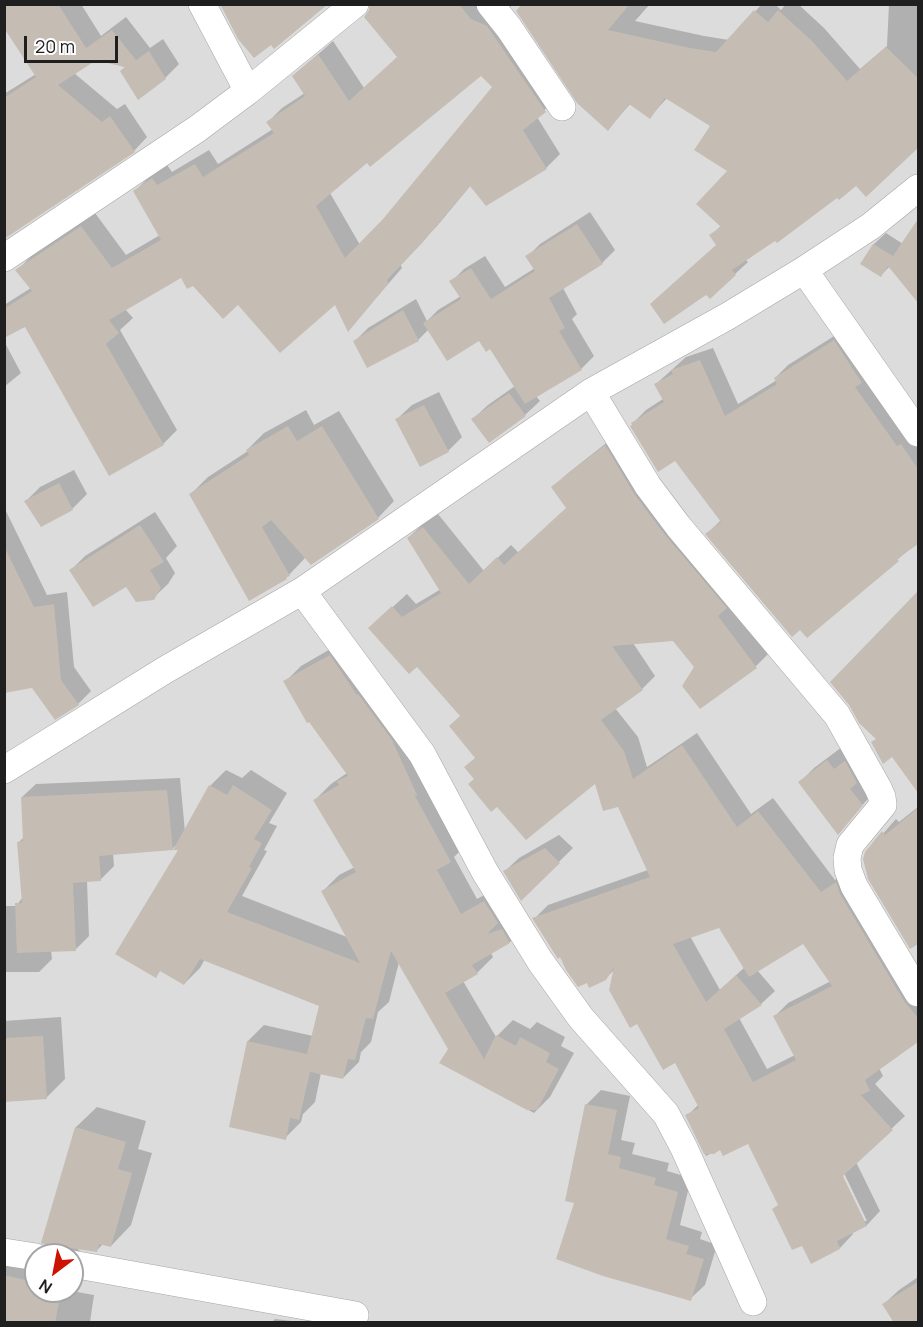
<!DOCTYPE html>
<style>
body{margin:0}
#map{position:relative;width:923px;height:1327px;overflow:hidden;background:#f0ede5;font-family:Manrope,sans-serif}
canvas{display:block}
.frame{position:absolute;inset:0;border:6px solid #1f1f1f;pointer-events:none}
.north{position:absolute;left:24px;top:1243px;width:60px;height:60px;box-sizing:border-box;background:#fff;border:2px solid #a5a5a5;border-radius:50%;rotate:212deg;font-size:16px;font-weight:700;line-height:24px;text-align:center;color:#1f1f1f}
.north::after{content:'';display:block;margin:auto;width:21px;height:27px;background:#ce1200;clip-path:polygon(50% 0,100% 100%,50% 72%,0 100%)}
.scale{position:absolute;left:24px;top:36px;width:94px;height:27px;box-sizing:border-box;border:3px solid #1f1f1f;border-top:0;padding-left:8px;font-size:18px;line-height:21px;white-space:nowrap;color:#1f1f1f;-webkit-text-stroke:4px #fff;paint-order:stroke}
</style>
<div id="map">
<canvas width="923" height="1327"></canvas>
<div class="frame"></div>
<div class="north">N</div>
<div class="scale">20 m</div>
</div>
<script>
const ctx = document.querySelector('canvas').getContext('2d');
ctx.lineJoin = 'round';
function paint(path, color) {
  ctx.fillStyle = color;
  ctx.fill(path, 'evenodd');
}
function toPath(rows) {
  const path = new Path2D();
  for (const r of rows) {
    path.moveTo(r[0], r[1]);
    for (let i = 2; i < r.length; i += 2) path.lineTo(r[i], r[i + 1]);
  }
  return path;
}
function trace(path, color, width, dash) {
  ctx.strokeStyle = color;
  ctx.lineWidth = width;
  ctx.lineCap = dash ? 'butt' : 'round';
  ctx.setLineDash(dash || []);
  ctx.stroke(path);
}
paint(toPath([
 [5,5,918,5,918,1322,5,1322],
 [36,1255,72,1255,72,1291,36,1291]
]), '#dddcdc');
paint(toPath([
 [4,4,81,4,101,36,126,17,150,48,163,39,179,64,165,78,96,59,74,73,117,109,125,104,147,137,134,151,4,237,4,94,36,74],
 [372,4,485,4,559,96,537,117,560,154,546,168,471,185,437,226,400,264,402,268,349,329,335,303,238,303,193,284,182,276,125,309,133,318,120,330,177,430,163,444,26,325,4,336,4,305,31,288,19,269,33,254,95,213,126,255,160,235,135,191,149,177,167,165,172,172,209,150,218,164,273,129,268,122,282,108,305,93,294,76,333,41,364,88,399,56],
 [481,74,494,87,384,220,360,245,330,193,367,161],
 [524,4,650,4,635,21,704,36,729,40,762,4,775,4,781,10,786,4,798,4,824,28,860,69,887,46,889,4,918,4,918,146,866,195,857,184,745,259,748,262,710,297,717,244,711,235,722,225,729,171,712,126,667,98,650,117,631,103,608,129],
 [590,212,615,250,602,263,563,288,577,314,572,319,594,356,581,369,536,396,540,401,525,415,489,441,473,419,488,405,515,386,491,347,480,339,429,329,418,340,355,341,368,328,416,299,427,321,438,310,461,296,451,282,464,269,485,256,505,287,535,268,527,257,540,244],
 [918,221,918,301,890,266,881,275,862,264,874,244,886,233,903,244],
 [847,328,918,438,918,542,807,636,707,534,721,520,675,459,633,423,646,410,663,399,656,384,686,357,713,348,738,404,777,380,775,378,788,365],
 [4,341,21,373,4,387],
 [439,392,462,437,448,451,397,419,412,405],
 [306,410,314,425,339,411,394,501,378,518,306,557,286,578,191,494,208,477,248,451,247,450,264,433],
 [619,433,769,653,756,666,696,667,674,640,633,643,655,676,642,689,615,708,638,737,647,767,697,733,751,814,773,798,835,880,850,870,918,988,918,1041,879,1068,883,1076,875,1084,905,1116,856,1162,880,1211,867,1225,852,1232,853,1234,840,1248,779,1204,749,1142,721,1148,706,1156,687,1116,699,1104,675,1061,615,969,605,979,561,955,534,919,548,905,648,870,618,805,596,781,476,779,477,757,461,715,384,615,407,594,416,604,441,589,408,538,422,525,438,514,484,571,511,545,519,553,568,508,553,487,567,474],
 [720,926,745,967,720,990,690,936],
 [803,942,831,981,788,1003,775,1016,795,1055,767,1069,739,1018,761,1004,775,991,757,970],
 [842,1169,867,1221,864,1221,839,1170],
 [74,470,87,494,72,509,26,501,40,487],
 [4,507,47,595,67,592,74,667,91,691,78,704,4,625],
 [155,512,177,546,166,558,175,573,168,584,153,598,126,584,71,570,85,556],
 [918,593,918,791,892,755,832,682],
 [346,640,466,845,454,857,477,899,501,886,513,906,499,921,518,914,526,926,510,942,491,953,493,957,477,973,463,981,496,1037,513,1020,530,1029,537,1022,565,1037,561,1046,574,1053,550,1097,534,1113,441,1063,450,1049,399,962,389,1002,378,1012,371,1042,361,1052,359,1062,343,1078,321,1073,315,1102,303,1114,301,1122,285,1138,248,1041,264,1025,313,1036,321,1005,205,959,200,968,184,984,161,970,155,976,181,848,178,843,172,849,113,853,114,866,100,880,87,881,89,936,76,949,51,950,52,959,39,972,4,972,4,906,16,906,23,897,19,842,25,836,22,797,36,784,180,778,185,832,210,786,226,770,242,778,251,770,287,793,269,823,277,826,264,850,267,851,242,896,347,937,323,891,339,875,355,867,315,800,331,784,347,773,285,682,301,666],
 [842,747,876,790,838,832,800,782,814,768],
 [918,807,918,942,911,947,866,853,896,819,899,822],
 [559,835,573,848,522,898,505,871,519,858],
 [61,1017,65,1079,46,1098,4,1100,4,1021],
 [601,1090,630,1096,621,1140,635,1143,632,1154,669,1163,667,1171,691,1178,680,1225,702,1232,700,1239,717,1245,705,1285,690,1299,576,1202,586,1105],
 [97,1107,146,1121,138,1149,152,1153,131,1225,111,1246,104,1243,96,1251,77,1248,84,1256,77,1292,94,1295,90,1322,4,1322,4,1251,36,1257,36,1291,72,1291,72,1255,52,1255,52,1251,43,1242,76,1127],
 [918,1277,918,1322,896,1322,884,1304,899,1290],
 [275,1319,300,1322,272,1322]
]), '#0003');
paint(toPath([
 [4,4,58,4,86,48,112,30,136,60,149,51,166,79,138,100,120,71,125,67,94,60,95,61,58,85,102,122,110,116,135,152,4,239,4,98,36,77,4,28],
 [220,4,328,4,274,49,271,45,254,58,238,39],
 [370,4,459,4,471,19,487,26,546,112,523,130,547,169,486,206,470,186,423,242,387,280,388,284,348,332,335,305,280,353,238,305,223,319,193,286,187,289,181,278,109,320,119,333,106,344,164,445,109,476,25,327,4,338,4,309,32,291,15,270,81,226,112,268,161,240,133,191,152,178,157,185,195,164,203,177,274,133,266,122,305,96,292,76,318,54,349,101,397,57,364,17,369,10],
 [481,76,492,87,383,219,345,258,316,206,367,163,370,167],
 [522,4,630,4,608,30,690,48,716,52,754,10,768,22,778,10,812,41,847,81,886,47,918,78,918,148,866,197,856,186,839,200,837,198,777,243,775,241,732,270,736,275,710,299,706,295,664,324,650,304,716,245,709,235,721,227,696,204,727,171,694,150,710,126,665,98,650,119,629,104,608,131,577,103,516,11],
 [918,219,918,303,888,266,881,277,860,264,873,244,893,256],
 [577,224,603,264,549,298,565,328,559,331,582,370,525,404,490,349,486,352,479,341,447,361,423,323,461,299,449,281,471,268,491,299,535,271,525,256],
 [403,310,419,341,367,368,353,341],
 [834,340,862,383,855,387,897,446,901,444,918,469,918,544,897,559,899,561,807,638,800,630,792,637,705,534,721,522,675,461,658,472,630,426,632,425,631,423,664,402,654,384,673,374,671,370,700,360,725,416,777,384,774,378],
 [509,393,526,416,489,443,471,419],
 [424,405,449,452,420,467,395,419],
 [288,426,297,441,322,426,379,519,311,565,271,520,262,527,290,576,286,577,287,579,249,601,189,494,249,455,246,450],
 [605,445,635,495,666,536,727,608,718,616,757,668,700,709,682,686,694,667,673,641,612,646,643,690,601,720,624,751,633,779,682,745,737,827,758,811,821,892,836,882,840,894,904,1001,918,1018,918,1042,865,1080,870,1091,861,1095,893,1130,843,1176,867,1226,837,1241,840,1249,811,1264,802,1246,792,1250,772,1209,778,1205,748,1144,723,1156,720,1150,714,1154,704,1154,685,1115,699,1108,675,1063,663,1070,637,1024,630,1028,609,990,614,967,606,980,589,988,587,983,578,987,566,970,560,957,558,959,532,918,650,877,618,807,603,811,595,784,526,840,497,807,491,812,468,784,474,779,464,767,475,758,449,726,460,716,417,667,409,674,368,628,392,606,402,617,441,593,407,538,423,527,469,584,497,557,504,565,566,508,551,487],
 [719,928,749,977,803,944,832,986,773,1016,796,1060,753,1082,724,1029,762,1005,736,975,706,1002,673,944],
 [59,483,73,510,41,527,24,501],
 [140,525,164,562,150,570,161,588,154,600,136,602,126,587,93,607,69,570],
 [4,546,34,607,54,604,61,680,79,705,55,720,32,688,4,693],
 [918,591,918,793,892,757,883,764,871,742,876,739,859,723,849,705,830,682],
 [330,655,357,695,358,694,392,740,417,795,415,796,451,862,437,870,461,914,484,901,498,923,487,934,502,929,510,943,472,965,478,974,445,993,484,1059,496,1035,516,1046,520,1037,550,1053,546,1062,559,1069,537,1110,527,1110,439,1063,448,1049,391,951,373,1019,366,1018,355,1060,348,1059,343,1079,310,1072,299,1120,290,1118,286,1140,229,1127,247,1041,307,1054,319,1006,200,959,184,985,160,971,156,978,115,954,178,850,173,850,209,785,227,795,233,785,272,810,254,839,262,843,249,867,252,868,227,912,360,963,321,891,356,872,313,800,339,785,337,781,348,776,309,722,307,723,283,681],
 [827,760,834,769,845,761,857,783,850,789,863,805,838,835,798,782],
 [167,790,173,850,99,856,101,881,73,883,76,951,17,953,15,903,22,903,17,842,23,841,21,797],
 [918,808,918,944,910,949,868,879,863,859,865,852,882,831,885,835],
 [545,848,560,863,521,901,503,871],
 [43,1036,47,1099,4,1102,4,1038],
 [585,1104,617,1110,608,1154,621,1157,619,1168,656,1178,654,1185,678,1192,666,1239,689,1246,686,1254,704,1259,691,1301,603,1276,556,1259,574,1203,565,1201],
 [75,1127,126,1142,118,1169,132,1173,111,1247,99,1244,97,1252,70,1248,59,1255,51,1255,46,1245,41,1243],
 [33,1272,36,1272,36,1291,61,1291,55,1323,4,1323,4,1275,30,1281],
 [918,1282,918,1323,894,1323,882,1304]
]), '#c5bdb4');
const minor = toPath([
 [202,4,248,91],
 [490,4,509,28,562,107],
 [4,258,197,129,248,91,355,4],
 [804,270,918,433],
 [591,392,648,486,678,526,837,715,878,788,882,797,883,805,850,845,847,858,848,870,854,886,918,993],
 [302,591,422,754,485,872,540,961,581,1018,666,1114,684,1148,753,1302],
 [4,770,165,670,302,591,591,392,728,316,804,270,871,226,918,188],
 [4,1252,36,1257],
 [72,1264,355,1315]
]);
trace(minor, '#a6a6a6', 28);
trace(minor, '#fff', 27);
</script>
